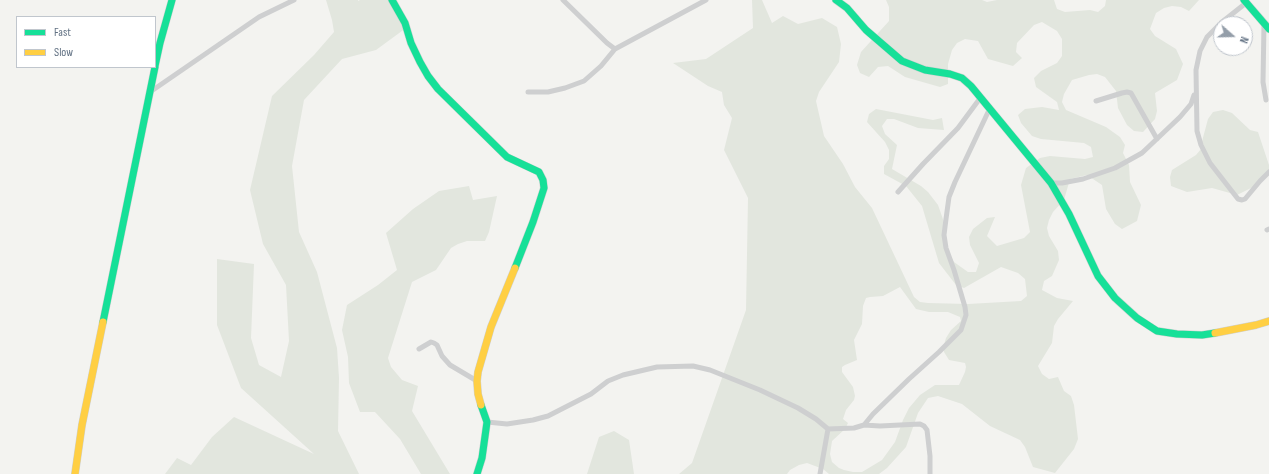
<!DOCTYPE html>
<style>
body{margin:0}
#map{position:relative;width:1269px;height:474px;overflow:hidden;background:#f3f3f0;font-family:"Sofia Sans Condensed",sans-serif}
canvas{display:block}
.legend{position:absolute;left:16px;top:16px;width:140px;height:52px;box-sizing:border-box;background:#fff;border:1px solid #c0c6cd;margin:0;padding:5px 7px;list-style:none;font-size:12px;color:#617183}
.legend li{display:flex;align-items:center;gap:8px;height:20px}
.legend b{width:20px;border:1px solid #c0c6cd}
.north{position:absolute;left:1213px;top:16px;width:40px;height:40px;box-sizing:border-box;background:#fff;border:1px solid #c0c6cd;border-radius:50%;rotate:110deg;font-size:11px;font-weight:700;line-height:16px;text-align:center;color:#617183}
.north::after{content:'';display:block;margin:auto;width:14px;height:18px;background:#949ea9;clip-path:polygon(50% 0,100% 100%,50% 72%,0 100%)}
</style>
<div id="map">
<canvas width="1269" height="474"></canvas>
<ul class="legend">
<li><b style="height:5px;background:#16e098"></b>Fast</li>
<li><b style="height:5px;background:#ffcf43"></b>Slow</li>
</ul>
<div class="north">N</div>
</div>
<script>
const ctx = document.querySelector('canvas').getContext('2d');
ctx.lineJoin = 'round';
function paint(path, color) {
  ctx.fillStyle = color;
  ctx.fill(path, 'evenodd');
}
function toPath(rows) {
  const path = new Path2D();
  for (const r of rows) {
    path.moveTo(r[0], r[1]);
    for (let i = 2; i < r.length; i += 2) path.lineTo(r[i], r[i + 1]);
  }
  return path;
}
function trace(path, color, width, dash) {
  ctx.strokeStyle = color;
  ctx.lineWidth = width;
  ctx.lineCap = dash ? 'butt' : 'round';
  ctx.setLineDash(dash || []);
  ctx.stroke(path);
}
paint(toPath([
 [326,0,358,0,358,1,360,0,397,0,406,28,376,50,342,59,304,100,292,166,299,232,317,272,337,348,339,378,338,431,359,474,165,474,177,458,191,465,212,437,234,417,314,454,241,388,217,325,217,259,254,264,251,338,259,365,281,377,289,341,286,285,263,244,250,190,272,96,314,55,334,32,332,20],
 [752,0,762,0,772,23,783,16,798,24,822,18,837,27,841,44,839,62,819,92,816,101,824,136,843,164,855,187,872,208,914,297,920,302,928,303,968,304,1021,301,1027,296,1025,279,1018,273,1001,267,964,288,956,285,939,263,922,206,906,186,884,174,884,166,889,159,889,150,885,142,867,122,869,114,876,109,933,120,942,118,944,130,918,128,894,119,887,119,882,126,885,134,897,145,892,169,921,186,928,192,938,205,945,225,946,248,954,262,968,272,976,272,979,263,970,245,969,237,973,229,987,218,995,217,987,236,997,246,1024,238,1030,232,1021,185,1026,168,1040,158,1050,156,1085,159,1093,157,1091,147,1084,143,1041,139,1032,136,1021,123,1018,115,1025,109,1042,107,1059,110,1057,102,1036,87,1034,78,1041,71,1057,63,1062,56,1062,39,1057,31,1042,22,1034,25,1017,43,1016,52,1022,58,1013,66,988,59,978,41,965,39,957,43,952,50,948,64,948,84,940,87,905,77,888,66,878,67,869,77,860,73,857,65,861,52,889,21,889,7,886,0,982,0,987,2,997,0,1054,0,1057,9,1065,12,1090,10,1098,12,1105,6,1106,0,1199,0,1189,11,1181,7,1172,6,1164,8,1156,13,1150,29,1155,36,1176,49,1183,64,1177,80,1155,93,1157,111,1155,119,1143,132,1134,131,1127,125,1118,108,1116,91,1105,77,1097,74,1089,75,1072,80,1064,94,1062,102,1066,110,1106,127,1120,137,1125,145,1123,153,1129,165,1130,182,1141,205,1137,221,1122,229,1115,224,1106,209,1102,185,1087,175,1070,179,1064,200,1053,212,1049,220,1047,228,1049,236,1058,251,1059,260,1052,276,1044,281,1042,290,1057,298,1073,301,1058,319,1054,326,1052,343,1038,366,1042,374,1049,379,1058,377,1064,391,1071,396,1074,405,1078,439,1074,449,1055,473,1033,467,1025,447,1020,440,990,426,962,404,938,396,928,398,918,413,906,447,887,468,879,474,829,474,823,469,807,463,799,465,790,470,787,474,679,474,692,463,746,310,748,198,724,150,732,118,724,105,722,92,708,86,673,63,706,59,753,28],
 [900,287,916,309,929,312,948,312,960,317,961,321,951,330,946,338,943,348,944,352,949,360,965,363,966,367,965,372,959,385,935,385,920,395,909,408,903,420,895,442,882,460,862,472,853,472,844,470,839,468,832,462,830,454,832,441,845,429,848,423,843,419,846,410,854,400,855,396,853,387,842,372,842,367,845,365,857,360,854,340,862,324,863,306,866,298,870,297,883,296],
 [1223,110,1232,113,1250,130,1258,132,1269,165,1269,172,1253,187,1237,195,1212,188,1187,192,1171,186,1170,177,1172,170,1196,155,1201,149,1201,145,1208,119,1213,112],
 [469,186,473,200,497,196,489,232,485,241,467,241,458,244,451,248,436,270,412,282,388,358,391,367,402,380,418,386,412,411,450,474,421,474,400,439,375,412,360,412,349,383,348,357,342,330,347,305,378,285,397,270,386,233,413,209,439,191],
 [614,431,629,440,634,474,587,474,599,437]
]), '#e2e6de');
const fast = toPath([
 [392,0,405,23,411,43,420,62,428,76,438,89,507,157,539,172,543,180,544,188,533,222,515,268],
 [836,0,847,8,866,30,902,61,925,70,950,74,962,78,971,86,1051,183,1069,214,1098,276,1115,298,1137,318,1157,331,1177,334,1202,335,1215,333],
 [1244,0,1269,29],
 [155,66,160,43,172,0],
 [103,322,155,67],
 [477,474,482,458,487,422,481,405]
]);
const slow = toPath([
 [1215,333,1256,325,1269,321],
 [481,405,478,394,477,381,478,372,491,327,515,268],
 [75,474,82,425,103,322]
]);
trace(fast, '#ced0d0', 8);
trace(slow, '#ced0d0', 8);
trace(toPath([
 [563,0,607,43,615,49,706,0],
 [1246,3,1222,22,1207,37,1200,51,1196,70,1197,131,1201,145,1210,163,1238,199,1242,200,1245,199,1260,181,1269,172],
 [1264,24,1263,82,1266,100],
 [150,92,259,17,294,0],
 [528,92,548,92,565,88,584,81,601,66,615,49],
 [1096,101,1122,93,1127,92,1131,93,1157,139],
 [1051,183,1062,183,1083,179,1115,168,1142,153,1180,117,1191,104,1194,95],
 [898,192,923,164,958,128,981,97],
 [1267,230,1269,229],
 [419,349,431,342,434,343,437,345,442,356,450,365,477,381],
 [487,422,507,424,533,420,548,416,591,394,608,381,623,375,657,367,693,366,710,370,760,390,798,408,816,419,828,429,820,474],
 [864,425,880,426,920,424,924,426,927,430,930,456,930,474],
 [828,429,854,428,864,425,873,414,909,379,939,352,961,330,966,315,965,307,954,270,946,248,944,235,946,219,949,197,955,182,990,108]
]), '#cecfd0', 5);
trace(fast, '#16e098', 7);
trace(slow, '#ffcf43', 7);
</script>
